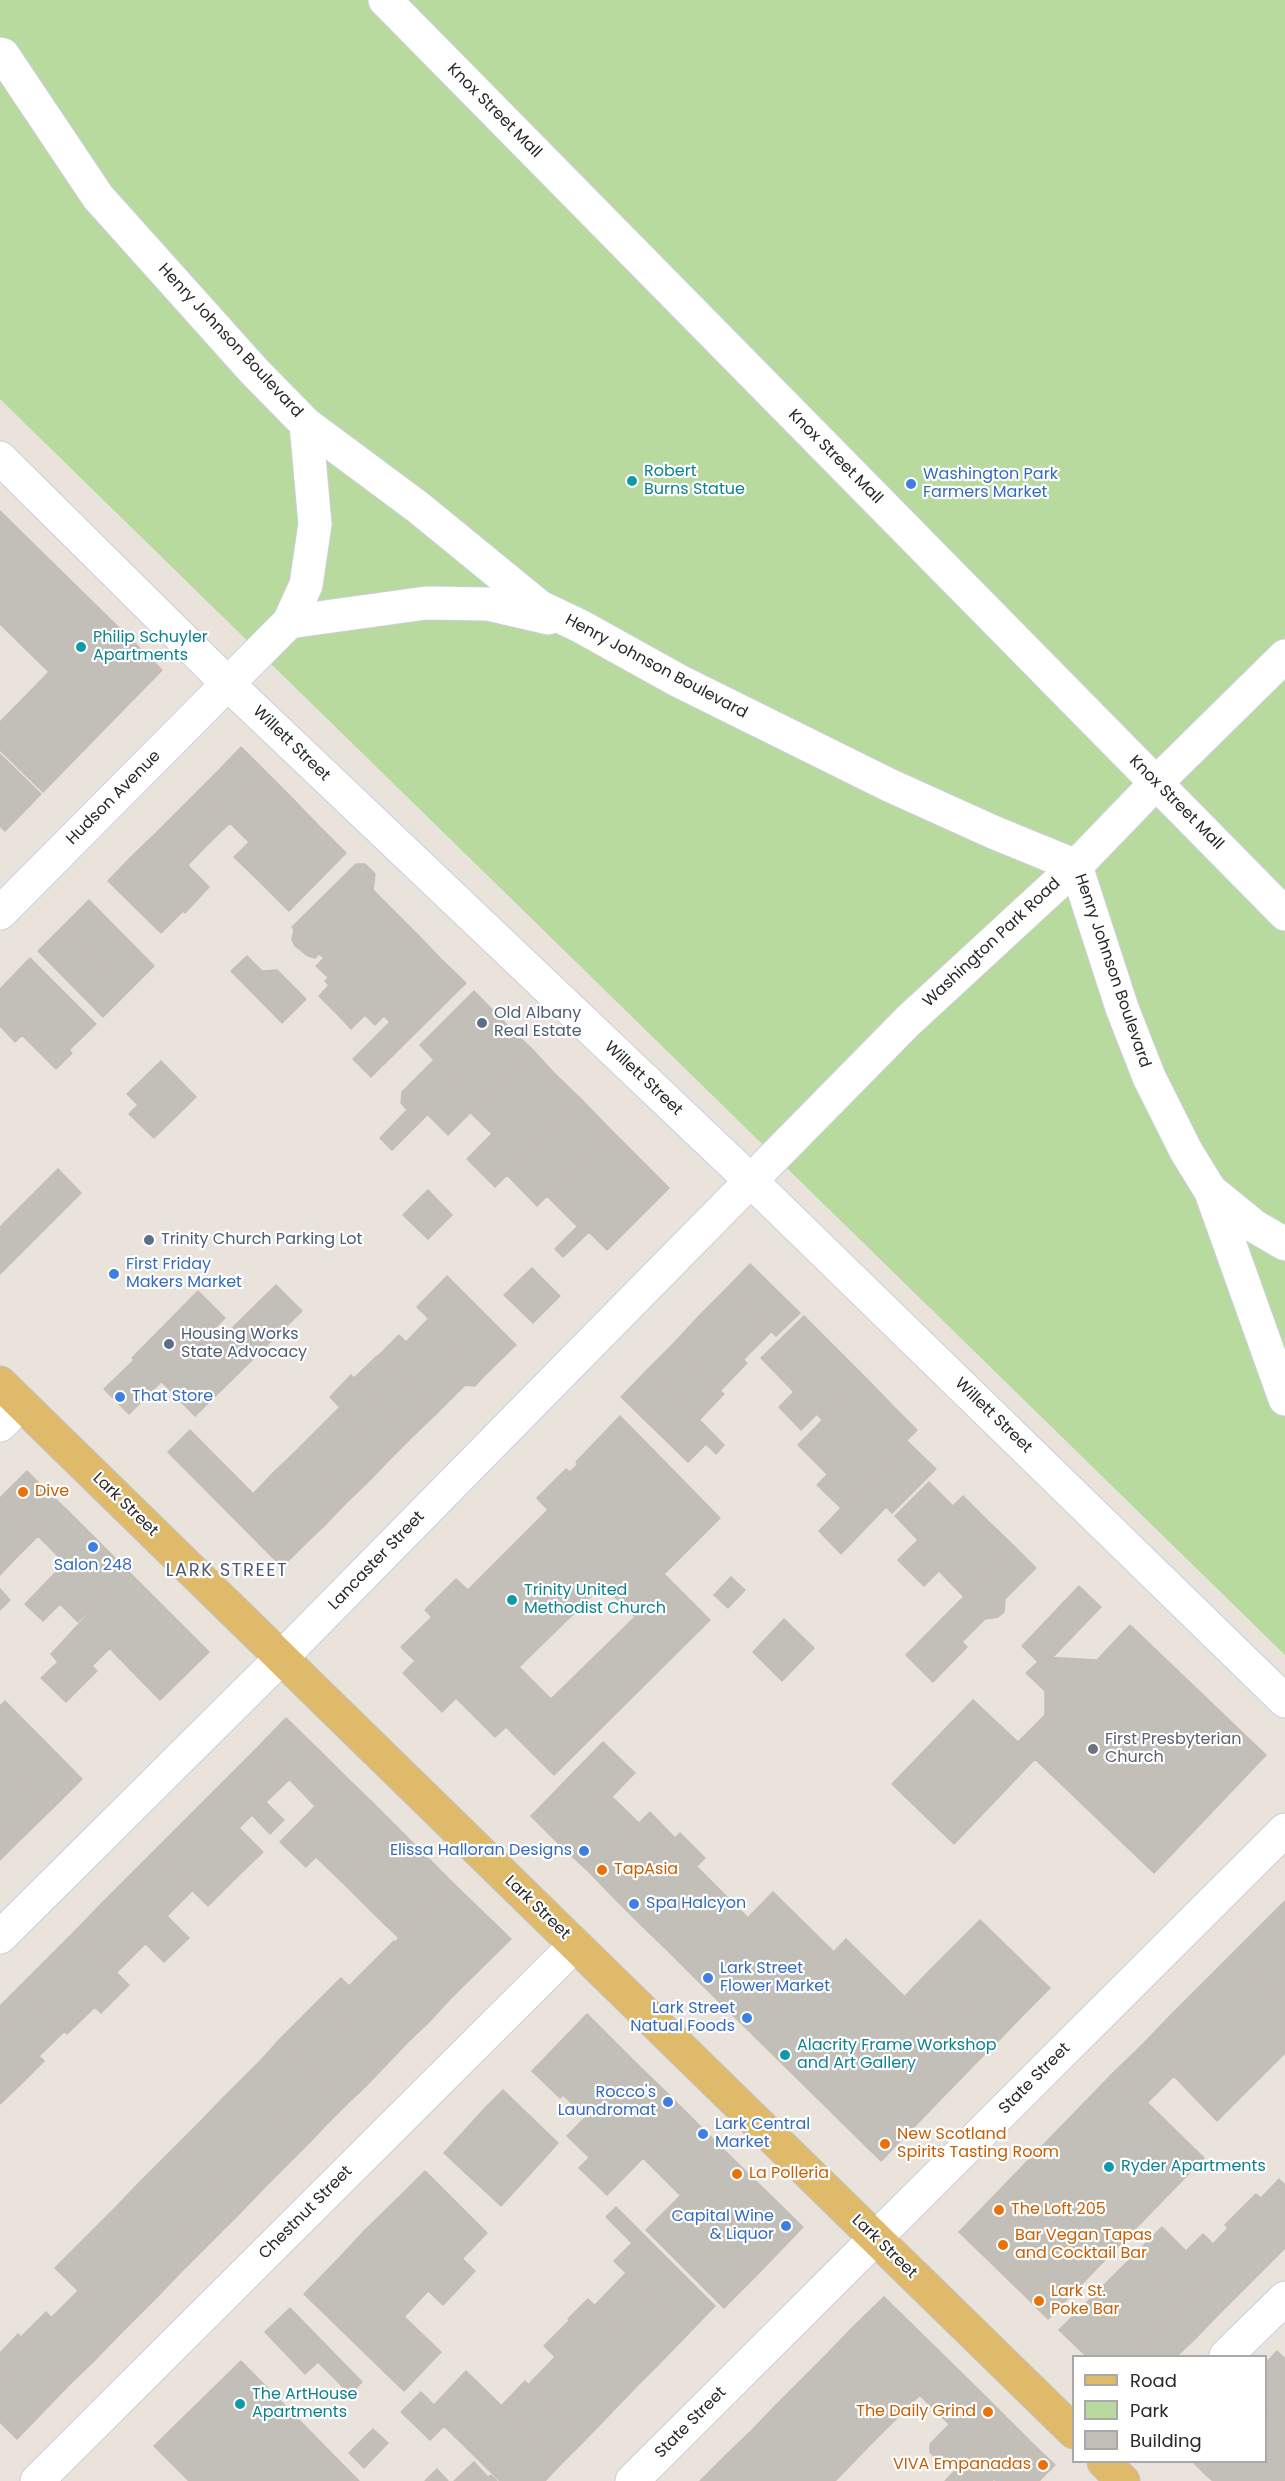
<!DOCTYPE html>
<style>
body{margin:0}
#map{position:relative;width:1285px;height:2481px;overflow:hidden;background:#e9e3dc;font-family:Poppins,sans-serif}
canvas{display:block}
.legend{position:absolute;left:1072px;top:2355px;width:195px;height:108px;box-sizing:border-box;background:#fff;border:2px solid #a9a9a9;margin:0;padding:8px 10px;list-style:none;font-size:18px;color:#292929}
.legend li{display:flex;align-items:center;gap:12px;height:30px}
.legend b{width:30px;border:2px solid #a9a9a9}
</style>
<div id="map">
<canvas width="1285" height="2481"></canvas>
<ul class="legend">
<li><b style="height:8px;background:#dfba6b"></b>Road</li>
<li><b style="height:16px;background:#b8da9f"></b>Park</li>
<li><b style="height:16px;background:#c2beb8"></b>Building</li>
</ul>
</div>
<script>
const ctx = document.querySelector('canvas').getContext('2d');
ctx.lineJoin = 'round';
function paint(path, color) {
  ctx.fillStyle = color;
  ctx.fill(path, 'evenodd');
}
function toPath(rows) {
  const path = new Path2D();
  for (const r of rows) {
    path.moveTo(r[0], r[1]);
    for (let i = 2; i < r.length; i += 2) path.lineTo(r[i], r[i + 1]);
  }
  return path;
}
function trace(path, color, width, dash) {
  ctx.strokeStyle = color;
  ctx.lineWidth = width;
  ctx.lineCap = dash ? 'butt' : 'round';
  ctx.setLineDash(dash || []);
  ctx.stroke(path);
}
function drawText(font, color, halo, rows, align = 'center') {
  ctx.font = font + ' Poppins,sans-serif';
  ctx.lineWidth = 4.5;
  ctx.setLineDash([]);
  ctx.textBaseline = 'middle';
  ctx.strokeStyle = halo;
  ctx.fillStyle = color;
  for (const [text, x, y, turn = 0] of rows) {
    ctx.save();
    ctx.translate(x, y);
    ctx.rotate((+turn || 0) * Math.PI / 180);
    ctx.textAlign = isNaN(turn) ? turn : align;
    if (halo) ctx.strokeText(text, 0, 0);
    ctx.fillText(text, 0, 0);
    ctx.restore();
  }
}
paint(toPath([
 [0,0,1285,0,1285,1655,0,399]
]), '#b8da9f');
const building = toPath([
 [0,511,162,670,43,792,0,750,0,722,49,672,0,624,0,511],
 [241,747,273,779,251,801,220,769,241,747],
 [0,754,41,794,5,831,0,826,0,754],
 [220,769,251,801,230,823,198,791,220,769],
 [273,779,293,799,249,842,230,823,273,779],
 [198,791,230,823,207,845,176,813,198,791],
 [293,799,319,826,262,884,234,857,293,799],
 [176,813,207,845,188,865,156,833,176,813],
 [319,826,346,853,289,911,262,884,319,826],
 [156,833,209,887,185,913,130,858,156,833],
 [130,858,183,911,161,933,108,881,130,858],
 [356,864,365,864,375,874,373,890,395,912,329,978,316,966,324,958,319,954,315,958,308,956,295,946,292,940,294,929,292,927,356,864],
 [89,900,154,966,128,992,63,926,89,900],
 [395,912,418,935,338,1015,319,996,329,985,325,981,395,912],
 [63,926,128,992,103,1017,38,951,63,926],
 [418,935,441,959,375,1025,365,1015,351,1029,338,1015,418,935],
 [247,956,262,971,277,970,306,999,282,1023,231,971,247,956],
 [30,958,96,1024,69,1050,4,985,30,958],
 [441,959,466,983,371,1077,353,1059,390,1022,384,1016,441,959],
 [4,985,72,1053,56,1069,22,1035,15,1042,0,1026,0,989,4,985],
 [474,991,512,1030,392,1150,380,1138,407,1110,401,1103,402,1092,434,1060,420,1045,474,991],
 [512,1030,533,1050,448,1135,428,1115,512,1030],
 [533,1050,553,1072,492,1134,471,1113,533,1050],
 [161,1061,196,1097,154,1138,129,1114,138,1105,127,1094,161,1061],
 [553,1072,582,1100,495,1187,467,1159,553,1072],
 [582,1100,612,1131,537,1206,507,1175,582,1100],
 [612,1131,642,1161,577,1226,547,1196,612,1131],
 [642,1161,669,1188,607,1250,589,1232,563,1257,555,1249,642,1161],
 [58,1169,81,1193,0,1274,0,1227,58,1169],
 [428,1190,452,1215,428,1239,403,1215,428,1190],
 [750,1264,800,1313,776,1336,727,1288,750,1264],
 [532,1268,560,1296,533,1323,504,1295,532,1268],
 [447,1276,516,1345,485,1375,417,1307,447,1276],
 [276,1285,302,1311,195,1416,161,1381,212,1331,220,1340,276,1285],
 [727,1288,772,1331,743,1360,699,1316,727,1288],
 [198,1291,225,1318,129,1414,104,1389,134,1360,132,1358,198,1291],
 [699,1316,747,1363,720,1391,673,1344,699,1316],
 [804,1316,865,1377,822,1420,817,1414,801,1430,779,1407,794,1392,761,1358,804,1316],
 [429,1318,485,1375,475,1386,465,1385,457,1393,406,1342,429,1318],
 [399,1335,457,1393,435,1415,377,1357,399,1335],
 [673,1344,724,1394,700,1419,649,1368,673,1344],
 [377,1356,435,1415,412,1437,354,1378,377,1356],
 [649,1368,724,1445,716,1454,706,1444,688,1462,621,1397,649,1368],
 [351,1375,412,1437,390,1459,330,1397,351,1375],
 [865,1377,893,1406,827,1474,798,1445,865,1377],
 [893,1406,917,1430,841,1508,817,1485,893,1406],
 [339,1408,390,1459,369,1481,318,1429,339,1408],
 [620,1416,720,1518,664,1574,710,1620,554,1775,506,1727,495,1737,456,1698,442,1712,403,1673,415,1661,401,1647,432,1617,425,1610,456,1579,468,1590,548,1510,537,1498,566,1469,570,1472,578,1464,576,1462,620,1416],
 [603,1585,635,1617,551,1699,519,1667,603,1585],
 [318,1429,369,1481,347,1502,296,1451,318,1429],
 [190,1430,304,1545,282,1567,168,1452,190,1430],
 [906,1440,936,1469,892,1513,886,1507,841,1554,819,1531,906,1440],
 [296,1451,347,1502,325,1525,273,1473,296,1451],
 [27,1471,46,1490,19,1517,0,1498,27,1471],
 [273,1473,325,1525,304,1545,253,1494,273,1473],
 [929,1482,953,1506,963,1496,988,1521,924,1586,898,1560,918,1540,895,1516,929,1482],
 [46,1490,65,1508,38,1536,19,1517,46,1490],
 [0,1499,38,1536,15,1559,0,1544,0,1499],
 [65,1508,92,1535,65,1563,38,1536,65,1508],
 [988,1521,1014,1546,964,1597,939,1571,988,1521],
 [92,1535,128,1571,78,1622,60,1604,43,1621,25,1604,92,1535],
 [0,1544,15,1559,0,1575,0,1544],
 [1014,1546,1036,1568,1005,1599,1004,1612,998,1617,985,1619,962,1642,967,1647,933,1682,906,1655,1014,1546],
 [128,1571,164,1607,116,1655,110,1648,92,1666,97,1671,66,1702,41,1678,58,1662,51,1654,128,1571],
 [731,1577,745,1590,728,1608,714,1595,731,1577],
 [1079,1586,1101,1607,1053,1657,1043,1657,1038,1662,1022,1646,1079,1586],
 [0,1589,10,1600,0,1610,0,1589],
 [164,1607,209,1652,160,1700,116,1655,164,1607],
 [784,1619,814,1648,782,1681,753,1652,784,1619],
 [1130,1625,1266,1755,1154,1873,1035,1759,954,1844,892,1784,973,1700,1018,1742,1045,1715,1045,1691,1026,1673,1043,1657,1097,1660,1130,1625],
 [5,1701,82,1779,51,1810,0,1758,0,1706,5,1701],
 [286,1718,316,1747,287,1777,257,1748,286,1718],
 [603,1742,635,1773,562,1847,531,1816,603,1742],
 [316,1747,345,1776,316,1807,287,1777,316,1747],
 [257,1748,289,1780,266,1802,234,1771,257,1748],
 [0,1758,51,1810,19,1841,0,1822,0,1758],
 [234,1771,284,1820,270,1834,252,1815,239,1828,208,1797,234,1771],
 [345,1776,371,1801,306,1867,280,1842,345,1776],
 [611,1796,639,1823,590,1873,562,1847,611,1796],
 [208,1797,263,1852,237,1877,183,1822,208,1797],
 [371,1801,399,1829,344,1884,316,1857,371,1801],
 [650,1812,675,1838,615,1899,590,1873,650,1812],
 [0,1822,19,1841,0,1860,0,1822],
 [183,1822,237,1877,208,1906,153,1852,183,1822],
 [399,1829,427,1857,373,1913,344,1884,399,1829],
 [680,1833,705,1858,640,1924,615,1899,680,1833],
 [153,1852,192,1891,167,1916,128,1877,153,1852],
 [427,1857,453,1883,399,1938,373,1913,427,1857],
 [697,1867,722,1892,666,1949,640,1924,697,1867],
 [128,1877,189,1938,164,1962,103,1902,128,1877],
 [453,1883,511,1939,451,1998,395,1942,453,1883],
 [722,1892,748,1918,692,1975,666,1949,722,1892],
 [773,1892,834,1952,753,2035,692,1975,773,1892],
 [1285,1901,1285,1921,1275,1911,1285,1901],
 [103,1902,145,1944,116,1973,75,1931,103,1902],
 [1275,1911,1285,1921,1285,1965,1253,1933,1275,1911],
 [980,1920,1050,1988,1025,2013,956,1944,980,1920],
 [75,1931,129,1985,101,2013,47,1959,75,1931],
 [1253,1933,1285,1965,1285,2006,1232,1954,1253,1933],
 [846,1939,974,2065,881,2161,753,2035,846,1939],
 [394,1941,451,1998,430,2021,372,1963,394,1941],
 [956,1944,1025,2013,1001,2038,931,1969,956,1944],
 [1232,1954,1285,2006,1285,2046,1212,1974,1232,1954],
 [47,1959,95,2007,67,2034,20,1986,47,1959],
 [372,1963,430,2021,407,2043,349,1986,372,1963],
 [931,1969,1001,2038,974,2065,905,1996,931,1969],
 [1212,1974,1285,2046,1285,2053,1266,2072,1190,1996,1212,1974],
 [341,1978,407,2043,386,2065,320,1999,341,1978],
 [20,1986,65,2031,39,2056,0,2017,0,2006,20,1986],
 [1190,1996,1266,2072,1243,2095,1167,2019,1190,1996],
 [320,1999,386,2065,368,2084,301,2018,320,1999],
 [587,2014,615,2042,560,2098,532,2071,587,2014],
 [0,2017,44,2061,18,2087,0,2069,0,2017],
 [301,2018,368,2084,346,2105,280,2039,301,2018],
 [1167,2019,1243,2095,1217,2121,1143,2044,1167,2019],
 [280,2039,346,2105,327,2124,262,2059,280,2039],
 [615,2042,637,2064,586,2117,563,2095,615,2042],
 [1143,2044,1174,2076,1147,2103,1115,2071,1143,2044],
 [262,2059,327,2124,308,2144,242,2079,262,2059],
 [637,2064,660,2086,590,2158,567,2136,637,2064],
 [0,2069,18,2087,0,2104,0,2069],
 [1115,2071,1204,2158,1104,2261,1078,2235,1082,2231,1057,2206,1052,2212,1014,2175,1115,2071],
 [242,2079,308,2144,287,2165,221,2100,242,2079],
 [660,2086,687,2113,607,2195,579,2168,660,2086],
 [503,2090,558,2143,542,2161,485,2108,503,2090],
 [221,2100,287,2165,263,2189,198,2124,221,2100],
 [485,2108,542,2161,501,2206,444,2153,485,2108],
 [687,2113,724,2150,680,2195,642,2157,687,2113],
 [198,2124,263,2189,243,2210,177,2145,198,2124],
 [177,2145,243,2210,222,2231,156,2166,177,2145],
 [724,2150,761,2186,712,2236,675,2201,724,2150],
 [156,2166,222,2231,201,2252,135,2187,156,2166],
 [425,2171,487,2233,462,2259,399,2197,425,2171],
 [1014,2175,1052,2212,1057,2206,1082,2231,1022,2293,959,2232,1014,2175],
 [1279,2179,1285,2185,1285,2248,1243,2207,1256,2194,1261,2198,1279,2179],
 [761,2186,803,2227,754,2278,712,2236,761,2186],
 [135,2187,201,2252,180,2273,115,2208,135,2187],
 [399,2197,475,2271,443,2305,365,2230,399,2197],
 [675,2201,754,2278,724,2308,646,2230,675,2201],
 [616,2207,715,2306,688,2334,614,2261,632,2243,606,2217,616,2207],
 [1243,2207,1285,2248,1267,2266,1225,2225,1243,2207],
 [115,2208,180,2273,160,2294,94,2229,115,2208],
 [1162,2227,1186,2251,1084,2354,1059,2330,1162,2227],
 [1228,2228,1267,2266,1251,2282,1213,2244,1228,2228],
 [94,2229,160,2294,141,2313,75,2248,94,2229],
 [365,2230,428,2291,404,2317,341,2256,365,2230],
 [1203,2234,1251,2282,1234,2299,1186,2251,1203,2234],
 [1078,2235,1104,2261,1048,2319,1022,2293,1078,2235],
 [75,2248,141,2313,121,2333,55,2268,75,2248],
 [1186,2251,1211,2276,1132,2356,1087,2356,1084,2354,1186,2251],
 [341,2256,441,2352,404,2391,304,2294,341,2256],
 [626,2273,688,2334,657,2366,595,2305,626,2273],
 [1211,2276,1234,2299,1218,2315,1195,2293,1211,2276],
 [78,2291,121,2333,94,2361,51,2318,78,2291],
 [1195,2293,1218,2315,1195,2339,1172,2316,1195,2293],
 [884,2297,981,2392,949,2424,852,2328,884,2297],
 [588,2299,657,2366,636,2387,568,2319,588,2299],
 [290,2308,362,2382,350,2394,318,2362,305,2374,265,2332,290,2308],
 [46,2312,94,2361,69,2385,21,2337,46,2312],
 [1172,2316,1195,2339,1177,2356,1165,2356,1148,2340,1172,2316],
 [569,2321,636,2387,612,2412,544,2346,569,2321],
 [852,2328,920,2395,894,2421,827,2354,852,2328],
 [18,2334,69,2385,45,2410,0,2365,0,2353,18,2334],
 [1148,2340,1165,2356,1132,2356,1148,2340],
 [1277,2351,1285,2359,1285,2405,1266,2385,1266,2363,1277,2351],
 [827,2354,894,2421,869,2446,802,2379,827,2354],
 [555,2357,612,2412,585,2440,529,2384,555,2357],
 [241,2361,359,2481,189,2481,154,2446,241,2361],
 [0,2365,45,2410,17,2439,0,2422,0,2365],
 [466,2371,561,2464,545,2481,500,2481,444,2426,430,2440,401,2412,421,2392,434,2405,466,2371],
 [802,2379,869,2446,844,2472,777,2404,802,2379],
 [525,2381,585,2440,561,2464,501,2406,525,2381],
 [1266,2385,1281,2401,1266,2417,1266,2385],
 [981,2392,1007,2418,957,2469,948,2460,937,2460,930,2452,930,2444,981,2392],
 [1281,2401,1285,2405,1285,2446,1250,2481,1213,2481,1207,2476,1222,2462,1266,2462,1266,2417,1281,2401],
 [777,2404,844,2472,835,2481,803,2481,752,2430,777,2404],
 [1007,2418,1031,2442,994,2479,970,2455,1007,2418],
 [373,2429,388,2443,364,2468,349,2453,373,2429],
 [752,2430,803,2481,752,2481,726,2455,752,2430],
 [1031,2442,1055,2465,1039,2481,996,2481,994,2479,1031,2442],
 [1285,2446,1285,2481,1250,2481,1285,2446],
 [726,2455,752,2481,700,2481,726,2455],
 [970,2455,994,2479,992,2481,945,2481,970,2455],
 [474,2462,488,2477,491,2475,497,2481,454,2481,474,2462],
 [1193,2462,1222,2462,1207,2476,1193,2462],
 [437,2469,448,2481,425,2481,437,2469]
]);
paint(building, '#c2beb8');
trace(building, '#c4beb6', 1.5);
const minor = toPath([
 [385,0,1285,914],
 [0,54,3,55,98,197,254,371,306,424,419,508,540,607,580,626,679,681,889,785,993,832,1076,866,1122,1008,1149,1077,1186,1151,1210,1190,1254,1226,1285,1244],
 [0,458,228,684,750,1180,1285,1701],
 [289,622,426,603,488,604,548,618],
 [0,913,289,622,306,585,315,524,306,424],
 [1211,1192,1285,1399],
 [0,1425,21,1404],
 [0,1937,281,1658,908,1021,1076,866,1156,783,1285,656],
 [1226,2356,1285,2298],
 [37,2481,575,1945],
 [632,2481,1285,1830]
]);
const major = toPath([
 [0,1383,1074,2432],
 [1104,2462,1123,2481]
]);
trace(minor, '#cbcfd9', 35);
trace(major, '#c3c3c3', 35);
trace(minor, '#fff', 33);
trace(major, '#dfba6b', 33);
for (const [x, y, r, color] of [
 [632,481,6,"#0f9aa8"],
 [911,484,6,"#3f7fe0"],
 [81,647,6,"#0f9aa8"],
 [482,1023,6,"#5c6f8a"],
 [149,1240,6,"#5c6f8a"],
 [114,1274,6,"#3f7fe0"],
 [169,1344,6,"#5c6f8a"],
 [120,1397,6,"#3f7fe0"],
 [23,1492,6,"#e8710a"],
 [93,1547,6,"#3f7fe0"],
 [512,1600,6,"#0f9aa8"],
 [1093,1749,6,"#6b7280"],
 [584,1851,6,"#3f7fe0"],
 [602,1870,6,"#e8710a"],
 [634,1904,6,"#3f7fe0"],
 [708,1978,6,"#3f7fe0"],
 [747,2018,6,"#3f7fe0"],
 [785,2055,6,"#0f9aa8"],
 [668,2102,6,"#3f7fe0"],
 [703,2134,6,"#3f7fe0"],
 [885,2144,6,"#e8710a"],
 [1109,2167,6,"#0f9aa8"],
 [737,2174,6,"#e8710a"],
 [999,2210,6,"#e8710a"],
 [786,2226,6,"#3f7fe0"],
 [1003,2245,6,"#e8710a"],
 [1039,2301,6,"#e8710a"],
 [240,2404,6,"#0f9aa8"],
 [988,2412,6,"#e8710a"],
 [1043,2465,6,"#e8710a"]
]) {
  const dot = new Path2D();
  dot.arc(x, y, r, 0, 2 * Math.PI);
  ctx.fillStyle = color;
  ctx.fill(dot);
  trace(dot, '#fff', 2);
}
drawText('16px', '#292929', '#fff', [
 ["Knox Street Mall",494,111,45],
 ["Henry Johnson Boulevard",230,341,47],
 ["Knox Street Mall",835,457,45],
 ["Henry Johnson Boulevard",656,667,28],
 ["Willett Street",291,744,44],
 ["Hudson Avenue",114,798,-45],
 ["Knox Street Mall",1176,803,45],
 ["Washington Park Road",992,943,-43],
 ["Henry Johnson Boulevard",1112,971,71],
 ["Willett Street",643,1079,43],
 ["Willett Street",993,1416,44],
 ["Lark Street",125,1505,44],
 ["Lancaster Street",377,1561,-46],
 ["Lark Street",537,1908,44],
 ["State Street",1035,2079,-45],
 ["Chestnut Street",306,2213,-45],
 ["Lark Street",884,2247,44],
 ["State Street",691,2423,-45]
]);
drawText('16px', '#0d838f', '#fff', [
 ["Robert",644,472],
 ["Burns Statue",644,490],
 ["Philip Schuyler",93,638],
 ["Apartments",93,656],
 ["Trinity United",524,1591],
 ["Methodist Church",524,1609],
 ["Alacrity Frame Workshop",797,2046],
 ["and Art Gallery",797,2064],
 ["Ryder Apartments",1121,2167],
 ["The ArtHouse",252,2395],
 ["Apartments",252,2413]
], 'left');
drawText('16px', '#366cbe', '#fff', [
 ["Washington Park",923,475],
 ["Farmers Market",923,493],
 ["First Friday",126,1265],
 ["Makers Market",126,1283],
 ["That Store",132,1397],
 ["Salon 248",93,1566,"center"],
 ["Elissa Halloran Designs",572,1851,"right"],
 ["Spa Halcyon",646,1904],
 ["Lark Street",720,1969],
 ["Flower Market",720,1987],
 ["Lark Street",735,2009,"right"],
 ["Natual Foods",735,2027,"right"],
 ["Rocco's",656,2093,"right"],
 ["Laundromat",656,2111,"right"],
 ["Lark Central",715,2125],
 ["Market",715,2143],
 ["Capital Wine",774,2217,"right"],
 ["& Liquor",774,2235,"right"]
], 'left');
drawText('16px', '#4e5e75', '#fff', [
 ["Old Albany",494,1014],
 ["Real Estate",494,1032],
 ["Trinity Church Parking Lot",161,1240],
 ["Housing Works",181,1335],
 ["State Advocacy",181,1353]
], 'left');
drawText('16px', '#c56008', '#fff', [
 ["Dive",35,1492],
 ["TapAsia",614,1870],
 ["New Scotland",897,2135],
 ["Spirits Tasting Room",897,2153],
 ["La Polleria",749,2174],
 ["The Loft 205",1011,2210],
 ["Bar Vegan Tapas",1015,2236],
 ["and Cocktail Bar",1015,2254],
 ["Lark St.",1051,2292],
 ["Poke Bar",1051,2310],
 ["The Daily Grind",976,2412,"right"],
 ["VIVA Empanadas",1031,2465,"right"]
], 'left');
drawText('16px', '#5b616d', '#fff', [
 ["First Presbyterian",1105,1740],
 ["Church",1105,1758]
], 'left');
ctx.letterSpacing = '1.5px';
drawText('18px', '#4f5974', '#fff', [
 ["LARK STREET",227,1571]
]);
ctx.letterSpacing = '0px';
</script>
